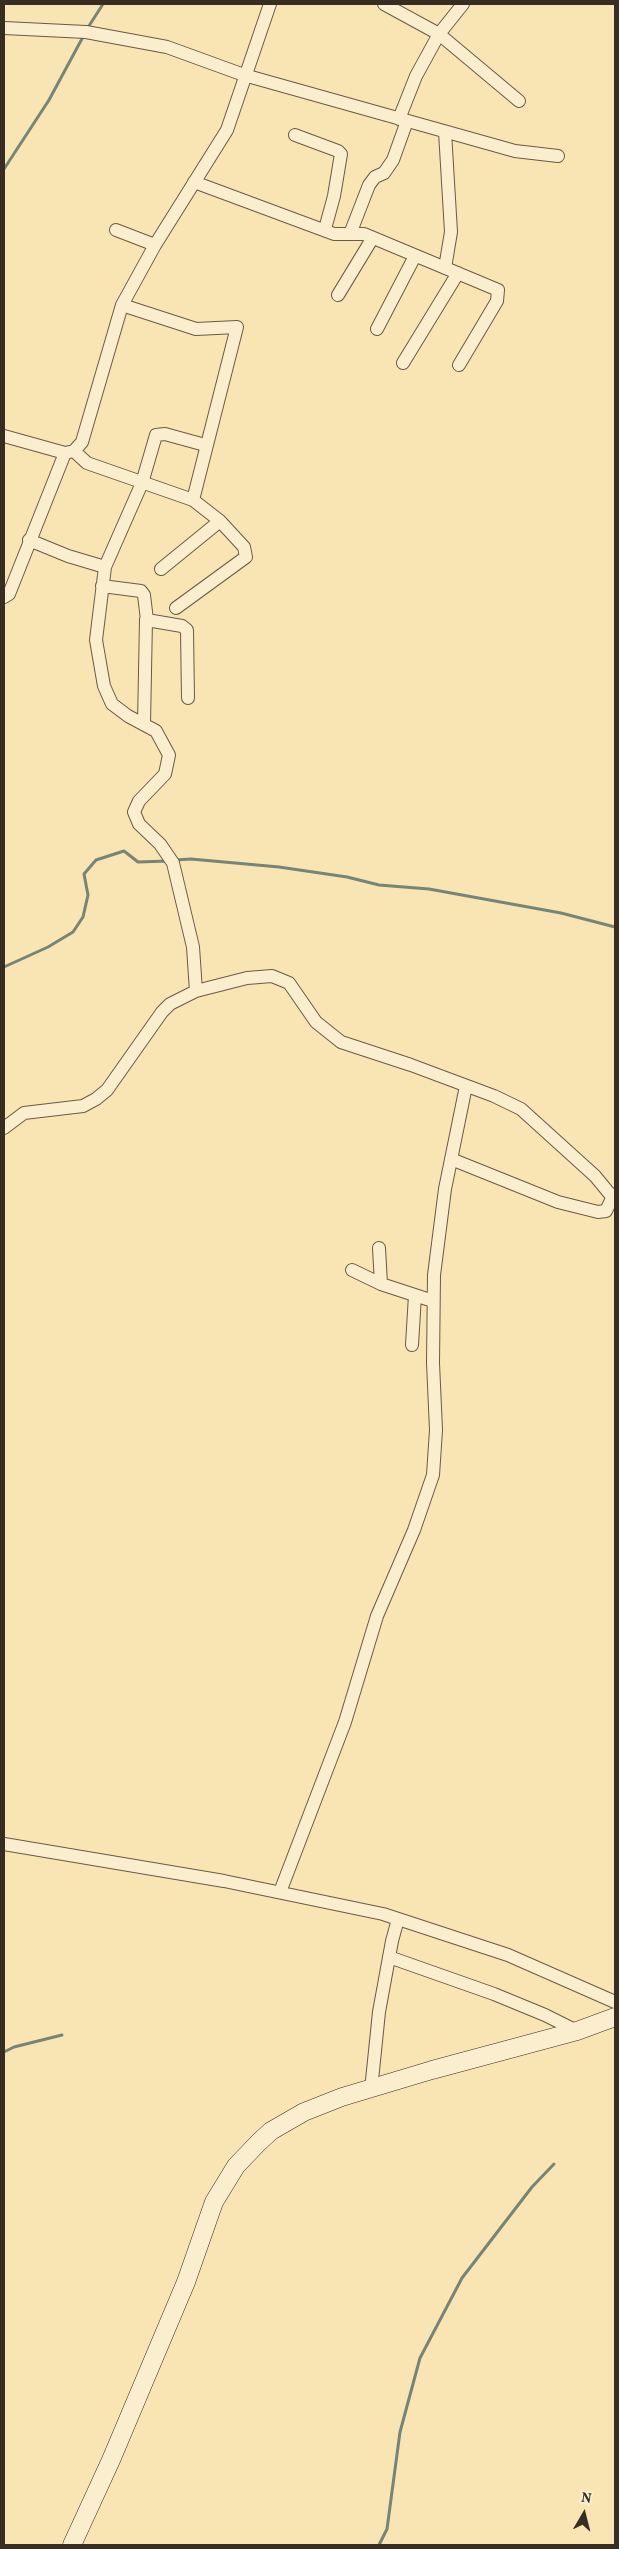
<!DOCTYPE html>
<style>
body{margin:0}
#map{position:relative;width:619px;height:2549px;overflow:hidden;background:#f9e5b3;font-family:Vollkorn,serif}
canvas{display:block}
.frame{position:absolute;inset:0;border:5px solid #372d23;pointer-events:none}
.north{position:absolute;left:559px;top:2489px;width:50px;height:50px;-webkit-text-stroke:4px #fbeece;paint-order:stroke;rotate:8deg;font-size:14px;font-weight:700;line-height:20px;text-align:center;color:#372d23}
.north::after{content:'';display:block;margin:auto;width:18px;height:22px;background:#372d23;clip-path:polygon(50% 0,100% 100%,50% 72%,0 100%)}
</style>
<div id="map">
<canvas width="619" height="2549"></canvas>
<div class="frame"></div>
<div class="north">N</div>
</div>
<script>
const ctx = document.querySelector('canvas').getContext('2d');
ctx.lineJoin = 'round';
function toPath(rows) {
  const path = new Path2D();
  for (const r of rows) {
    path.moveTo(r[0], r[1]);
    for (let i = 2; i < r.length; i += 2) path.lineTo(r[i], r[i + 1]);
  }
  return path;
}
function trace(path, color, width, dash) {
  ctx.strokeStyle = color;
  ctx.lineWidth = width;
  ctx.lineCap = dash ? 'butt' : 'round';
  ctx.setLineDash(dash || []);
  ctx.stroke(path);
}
trace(toPath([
 [87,29,103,4],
 [4,169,49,100,84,35],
 [176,860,191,859,279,867,347,877,379,885,429,889,561,913,615,927],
 [4,967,48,947,73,932,83,917,88,895,84,874,96,860,124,851,138,862,168,861],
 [4,2052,14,2047,62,2035],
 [379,2545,387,2529,400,2432,420,2358,462,2278,532,2187,554,2164]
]), '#758577', 3);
const street = toPath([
 [384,4,439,34,519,101],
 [4,28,86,32,167,47,244,75,515,151,558,156],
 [399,119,416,76,439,34,463,4],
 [445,132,451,232,445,268],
 [295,135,338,151,341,154,334,196,325,229],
 [194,182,334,234,364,234,498,290,497,301,459,365],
 [116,230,155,245],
 [350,234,369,185,375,177,384,173,393,160,407,121],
 [338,295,372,239],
 [122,305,196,329,237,327,193,500],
 [377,329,415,256],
 [403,363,458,273],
 [4,436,65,453,74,451,82,442,122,305,155,245,227,130,270,4],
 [74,451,87,463,193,500,220,521,244,547,246,557,176,608],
 [29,540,68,556,105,567],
 [161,569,220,521],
 [102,586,141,591,144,595,147,620,182,626,187,630,188,698],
 [4,597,9,594,65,453],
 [144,724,146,619],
 [196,991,193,947,173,863,160,844,139,824,134,812,139,801,165,774,169,755,156,731,128,716,112,704,104,686,96,640,105,567,142,483,156,435,165,434,205,445],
 [4,1128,24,1113,83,1106,96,1099,107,1090,162,1012,170,1004,196,991,247,978,272,976,289,983,316,1022,341,1042,411,1065,494,1096,521,1109,595,1176,609,1193,615,1196],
 [451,1159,558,1202,598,1212,606,1211,613,1196],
 [379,1248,381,1284],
 [352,1270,381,1284,433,1301],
 [412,1345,415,1295],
 [4,1844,224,1881,383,1914,508,1955,615,2002],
 [280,1892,345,1722,377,1616,414,1530,433,1475,436,1430,433,1363,434,1275,445,1189,466,1086],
 [389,1957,494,1994,545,2015,577,2031],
 [371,2090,379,2012,392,1941,398,1919]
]);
const secondary = toPath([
 [72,2545,111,2460,186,2282,214,2202,236,2166,259,2142,271,2131,304,2112,342,2097,432,2070,577,2031,615,2017]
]);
trace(street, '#685b47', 14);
trace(secondary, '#372d23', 19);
trace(street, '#fbeece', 12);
trace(secondary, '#fbeece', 18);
</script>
